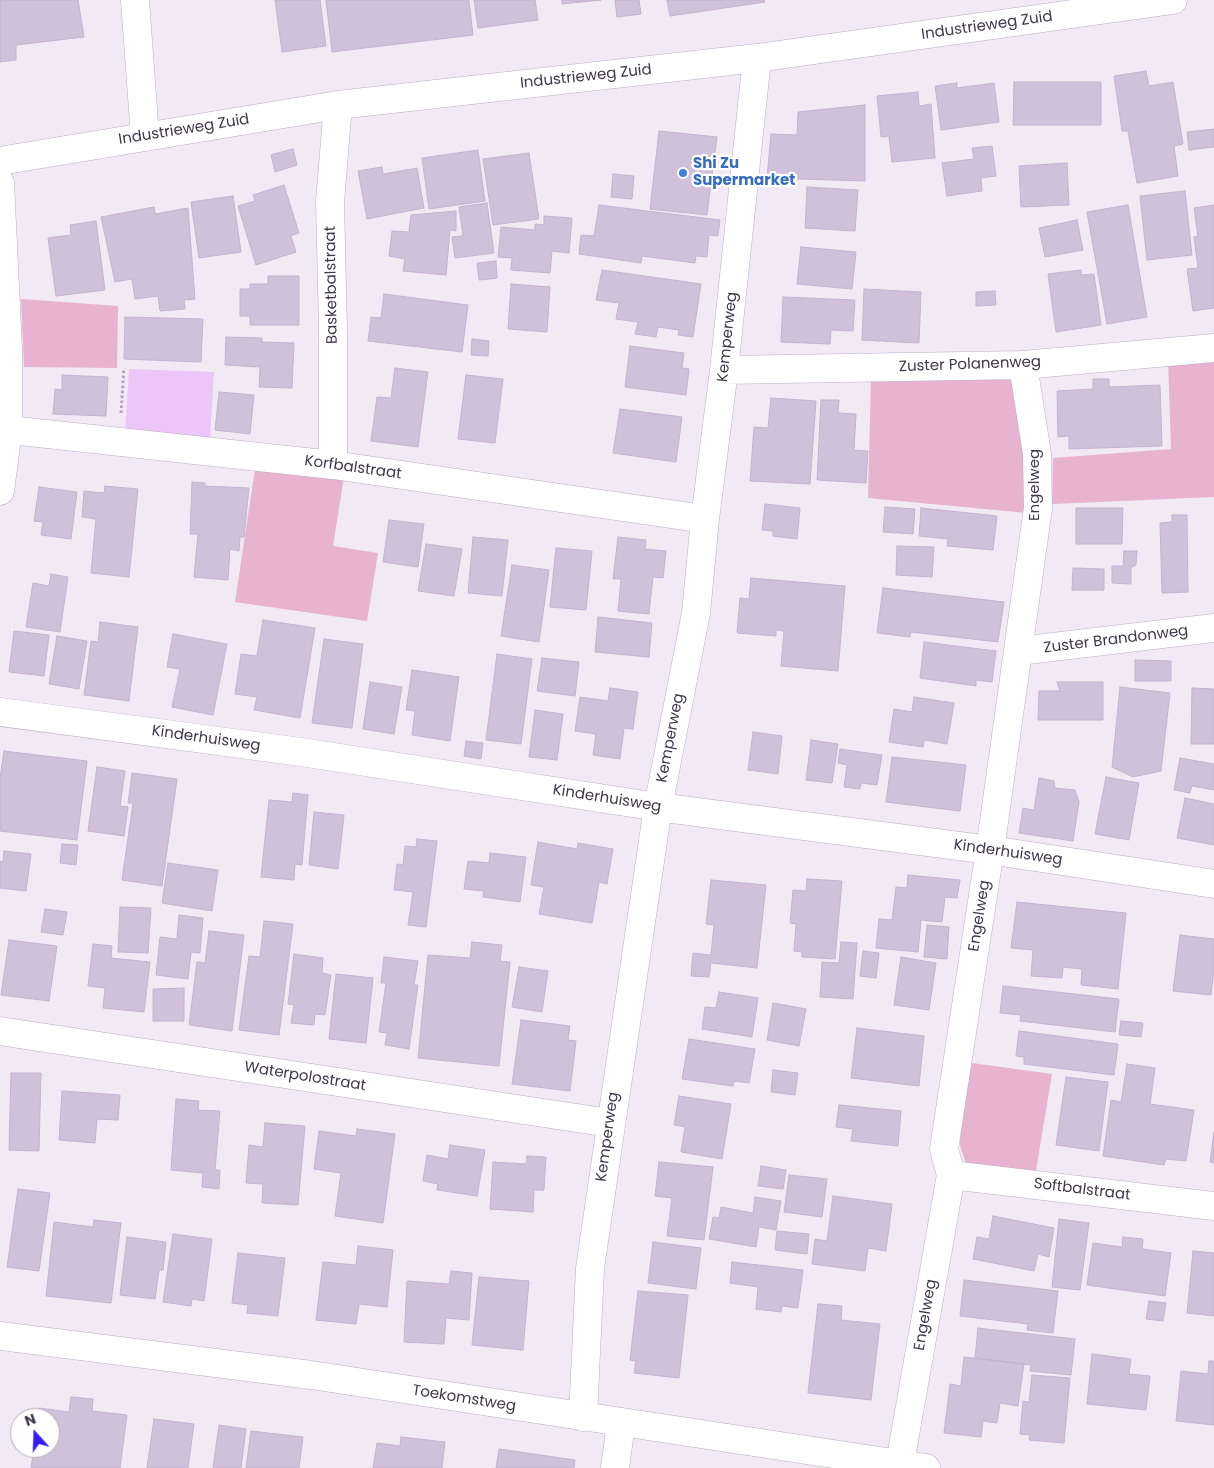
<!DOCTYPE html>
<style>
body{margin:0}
#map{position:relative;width:1214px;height:1468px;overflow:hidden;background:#f1e9f4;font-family:Poppins,sans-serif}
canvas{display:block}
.north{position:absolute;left:10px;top:1408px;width:50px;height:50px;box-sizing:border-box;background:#fff;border:1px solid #b3afb6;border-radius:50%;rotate:340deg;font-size:14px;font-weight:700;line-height:20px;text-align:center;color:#413748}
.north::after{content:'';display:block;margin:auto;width:18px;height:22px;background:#361cf9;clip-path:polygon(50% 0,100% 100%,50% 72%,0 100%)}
</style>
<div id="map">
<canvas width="1214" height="1468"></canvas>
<div class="north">N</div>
</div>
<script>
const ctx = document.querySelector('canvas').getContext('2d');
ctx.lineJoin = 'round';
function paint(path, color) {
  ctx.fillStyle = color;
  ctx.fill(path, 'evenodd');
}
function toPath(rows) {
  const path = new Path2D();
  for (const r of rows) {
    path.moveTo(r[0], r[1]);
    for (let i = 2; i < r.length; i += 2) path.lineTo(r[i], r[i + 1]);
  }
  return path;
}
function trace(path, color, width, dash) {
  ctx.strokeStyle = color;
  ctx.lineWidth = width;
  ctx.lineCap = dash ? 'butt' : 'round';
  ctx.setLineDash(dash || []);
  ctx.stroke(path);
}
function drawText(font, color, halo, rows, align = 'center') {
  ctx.font = font + ' Poppins,sans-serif';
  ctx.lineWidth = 4.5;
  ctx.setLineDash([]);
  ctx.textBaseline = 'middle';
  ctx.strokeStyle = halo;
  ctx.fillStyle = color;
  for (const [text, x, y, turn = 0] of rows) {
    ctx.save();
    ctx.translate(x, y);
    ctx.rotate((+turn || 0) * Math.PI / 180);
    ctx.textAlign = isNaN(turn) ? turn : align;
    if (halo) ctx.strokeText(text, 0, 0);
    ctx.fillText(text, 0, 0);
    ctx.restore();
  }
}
paint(toPath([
 [21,299,118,306,117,368,24,367],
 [1212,355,1214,364,1214,497,1052,504,1053,458,1171,449,1168,358],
 [1000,375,1010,379,1018,386,1021,394,1027,513,868,498,871,378],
 [255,469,344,477,333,546,378,553,367,621,235,602],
 [972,1063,1052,1074,1035,1176,971,1169,965,1161,960,1145,959,1123]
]), '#e8b2d1');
paint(toPath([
 [129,369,214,372,210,440,125,431]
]), '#ecc6f8');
const building = toPath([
 [0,0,78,0,84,37,16,45,16,60,0,62,0,0],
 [275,0,320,0,326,46,282,52,275,0],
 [326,0,469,0,473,35,332,52,326,0],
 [474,0,535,0,538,20,478,28,474,0],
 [562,0,601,0,562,4,562,0],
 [615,0,639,0,641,14,617,17,615,0],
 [667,0,764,0,765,2,670,16,667,0],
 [1146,71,1149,86,1173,82,1183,144,1174,146,1178,176,1137,183,1128,131,1122,131,1114,76,1146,71],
 [1014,82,1101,82,1101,125,1013,125,1014,82],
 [957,83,957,88,994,83,999,122,941,130,935,86,957,83],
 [918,92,919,106,931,104,935,158,892,162,889,136,881,137,877,96,918,92],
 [865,105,865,181,767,178,771,134,797,135,798,112,865,105],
 [1214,129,1214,147,1189,150,1187,132,1214,129],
 [659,131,717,137,707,215,650,209,659,131],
 [992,146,996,176,981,178,982,191,947,196,942,163,974,159,972,148,992,146],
 [293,149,297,165,275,172,271,155,293,149],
 [478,150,485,201,429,209,422,158,478,150],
 [529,153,539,219,493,225,483,159,529,153],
 [1067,163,1069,205,1021,207,1019,166,1067,163],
 [382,167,383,174,417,168,424,208,367,219,358,171,382,167],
 [613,174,634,176,632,199,611,197,613,174],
 [284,185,299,233,291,236,296,252,256,265,238,206,255,201,253,195,284,185],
 [807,187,858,190,855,231,805,228,807,187],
 [1185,191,1192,255,1147,260,1140,196,1185,191],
 [233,196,241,252,199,258,191,202,233,196],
 [487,203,494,253,455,258,452,237,463,236,459,207,487,203],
 [599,205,720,220,718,236,709,235,707,257,696,256,695,263,642,256,641,263,579,254,581,235,594,236,599,205],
 [1128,205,1147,317,1107,324,1087,212,1128,205],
 [1214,205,1214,308,1193,311,1187,269,1198,268,1194,237,1198,236,1194,208,1214,205],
 [154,207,155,214,188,208,195,299,184,300,185,309,160,311,158,296,135,299,132,279,115,282,101,217,154,207],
 [456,211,456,231,450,230,446,275,403,271,405,259,389,256,392,231,409,232,411,215,456,211],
 [544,216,572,218,569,253,552,251,550,273,511,270,512,258,498,257,501,227,535,230,535,224,544,225,544,216],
 [1077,220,1083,250,1045,257,1039,228,1077,220],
 [96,221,105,290,56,296,48,238,71,235,70,225,96,221],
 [801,247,856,252,852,289,797,284,801,247],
 [496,261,497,278,479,280,477,263,496,261],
 [602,270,701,284,693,337,678,335,679,330,658,327,656,337,635,334,638,322,616,319,619,303,596,300,602,270],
 [1081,270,1081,275,1094,274,1101,325,1056,332,1048,274,1081,270],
 [268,276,299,276,299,325,250,325,250,316,240,316,240,289,250,289,250,284,268,284,268,276],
 [511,284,550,287,547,332,508,329,511,284],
 [864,289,921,292,919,343,862,340,864,289],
 [995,291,996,305,976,306,976,292,995,291],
 [384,294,468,305,462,352,368,341,371,317,381,318,384,294],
 [783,297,855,300,853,331,831,330,830,344,781,342,783,297],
 [125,317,203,319,201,362,124,359,125,317],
 [226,337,262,338,262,342,294,343,292,388,259,387,260,367,225,365,226,337],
 [472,339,489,341,488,356,471,355,472,339],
 [630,346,684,353,682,368,689,369,686,395,625,387,630,346],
 [395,368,428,372,418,447,371,441,377,397,391,398,395,368],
 [62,375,108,377,106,416,53,414,55,389,62,390,62,375],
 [466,375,503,379,495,443,458,439,466,375],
 [1093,379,1109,379,1109,387,1160,385,1162,446,1069,449,1069,436,1058,437,1057,391,1093,389,1093,379],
 [219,392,254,395,250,434,215,430,219,392],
 [771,398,816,401,810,484,750,481,754,427,768,428,771,398],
 [821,400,839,400,838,413,856,414,854,450,868,451,866,483,817,480,821,400],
 [620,409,682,417,676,462,613,453,620,409],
 [192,482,205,483,205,486,249,488,244,537,240,537,239,551,230,549,228,580,194,577,198,534,190,534,192,482],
 [105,486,138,489,129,577,91,573,96,519,82,517,84,491,104,493,105,486],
 [39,487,77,492,71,539,41,535,43,522,34,521,39,487],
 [765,504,800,508,797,539,773,536,773,531,762,530,765,504],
 [885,507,915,509,913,534,883,532,885,507],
 [921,508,997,516,993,550,947,546,948,539,919,536,921,508],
 [1076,508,1123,508,1122,544,1076,544,1076,508],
 [1172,515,1187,515,1188,592,1162,593,1160,523,1172,522,1172,515],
 [389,520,424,524,418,567,383,562,389,520],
 [473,537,508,540,502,596,468,593,473,537],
 [618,537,646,540,645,549,666,551,663,578,653,577,649,614,618,611,621,579,613,579,618,537],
 [426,544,462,549,454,596,418,591,426,544],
 [897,546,934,547,932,577,896,575,897,546],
 [556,548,592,551,586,610,550,607,556,548],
 [1124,551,1137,551,1136,565,1131,567,1131,584,1112,583,1112,566,1123,566,1124,551],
 [512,565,549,570,539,642,501,636,512,565],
 [1073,568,1104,569,1104,590,1072,590,1073,568],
 [51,574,68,577,60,632,26,627,33,583,49,586,51,574],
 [751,578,845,586,838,671,781,666,784,631,776,630,776,636,737,633,740,598,749,599,751,578],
 [883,588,1004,602,998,642,911,632,910,637,877,633,883,588],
 [598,617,652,623,649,657,595,652,598,617],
 [263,620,315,628,300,718,254,710,257,697,235,694,241,654,257,656,263,620],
 [100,622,138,627,129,701,84,695,91,641,98,642,100,622],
 [14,631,49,635,44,676,9,672,14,631],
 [173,634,227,644,213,715,172,707,180,669,167,667,173,634],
 [57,636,87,641,79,689,49,684,57,636],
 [324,639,363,644,352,728,312,723,324,639],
 [924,642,996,651,992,682,976,680,976,686,920,678,924,642],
 [497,654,532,659,521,744,486,740,497,654],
 [542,658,579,662,575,696,537,691,542,658],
 [1135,660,1171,661,1171,681,1135,681,1135,660],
 [412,670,459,677,450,741,412,735,415,711,406,710,412,670],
 [370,682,402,687,394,734,363,729,370,682],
 [1057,682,1103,682,1103,720,1038,720,1039,691,1060,691,1057,682],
 [1120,687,1170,693,1161,771,1133,777,1112,767,1120,687],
 [610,688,638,692,633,729,624,728,620,759,593,755,596,734,575,731,580,697,608,701,610,688],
 [1192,688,1214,689,1214,744,1191,744,1192,688],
 [914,697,954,703,947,744,924,740,923,747,889,742,894,709,912,712,914,697],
 [535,710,563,714,557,760,529,757,535,710],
 [753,732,782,736,778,774,748,770,753,732],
 [811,740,838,744,832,783,806,780,811,740],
 [466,741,483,743,481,759,464,756,466,741],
 [840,749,882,755,877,785,861,783,860,789,844,787,847,765,838,763,840,749],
 [4,751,87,761,77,840,0,831,0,778,4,751],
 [892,757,966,765,960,811,886,802,892,757],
 [1180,758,1214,764,1214,790,1192,786,1190,793,1174,790,1180,758],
 [97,767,125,771,120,806,128,807,124,836,88,831,97,767],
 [132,773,177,779,162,886,122,880,133,803,128,803,132,773],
 [1106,777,1139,783,1129,840,1095,834,1106,777],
 [1039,778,1054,781,1055,788,1075,790,1079,802,1073,841,1019,833,1023,808,1034,810,1039,778],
 [293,793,308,795,302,865,295,864,294,880,261,877,269,800,292,802,293,793],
 [1185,798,1214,804,1214,845,1177,838,1185,798],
 [314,812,344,815,338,869,309,865,314,812],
 [417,839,437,841,426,927,408,925,413,892,394,890,397,864,403,865,405,846,416,847,417,839],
 [538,842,577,849,578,843,613,849,607,884,599,882,592,923,539,914,544,887,531,885,538,842],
 [62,844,78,845,76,865,60,863,62,844],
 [4,851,31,854,26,891,0,888,0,861,3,862,4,851],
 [490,853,526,857,520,902,483,897,484,891,464,889,468,861,489,863,490,853],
 [168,863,218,870,212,911,162,903,168,863],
 [908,875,960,880,957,898,945,897,942,922,921,920,918,952,876,948,879,919,892,920,896,887,907,888,908,875],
 [807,879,842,881,835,959,802,957,802,952,794,951,796,924,790,923,793,890,806,891,807,879],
 [711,880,766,885,757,968,711,963,709,977,691,976,693,953,711,955,714,925,706,924,711,880],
 [1017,902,1126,913,1118,989,1081,985,1082,969,1063,967,1062,978,1031,976,1033,950,1011,948,1017,902],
 [120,907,151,908,148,953,118,952,120,907],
 [45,909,67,912,63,935,41,932,45,909],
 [179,915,203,918,200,953,191,952,188,979,156,975,160,937,177,939,179,915],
 [264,921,293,924,279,1035,239,1030,249,956,260,957,264,921],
 [927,925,949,927,947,959,924,957,927,925],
 [209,931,244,935,232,1031,189,1025,197,962,205,963,209,931],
 [1180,935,1214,939,1214,969,1211,995,1173,991,1180,935],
 [9,940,57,946,49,1001,1,995,9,940],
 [472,942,502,945,500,961,510,962,499,1066,418,1058,428,955,470,958,472,942],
 [841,942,857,943,853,999,820,997,822,962,839,963,841,942],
 [93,944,112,946,111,958,150,962,144,1012,103,1008,105,988,88,986,93,944],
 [863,951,879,953,876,978,860,976,863,951],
 [294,954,323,958,322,973,331,975,325,1015,315,1014,314,1025,291,1023,294,1005,288,1004,294,954],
 [384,957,418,961,414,985,418,985,409,1049,385,1045,387,1033,379,1032,386,983,381,983,384,957],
 [901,957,936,963,929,1010,894,1005,901,957],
 [519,967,548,971,542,1012,512,1007,519,967],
 [336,974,373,978,366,1043,329,1039,336,974],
 [1003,986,1119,999,1115,1032,1020,1021,1021,1015,1000,1013,1003,986],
 [184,988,184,1021,153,1021,153,989,184,988],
 [719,992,758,998,752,1037,702,1029,705,1007,716,1008,719,992],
 [773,1003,806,1009,799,1046,767,1040,773,1003],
 [521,1020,570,1026,568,1040,576,1041,570,1091,512,1084,521,1020],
 [1121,1021,1143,1023,1141,1037,1119,1035,1121,1021],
 [857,1028,924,1036,919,1086,851,1078,857,1028],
 [1019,1031,1118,1044,1114,1075,1024,1064,1024,1057,1016,1056,1019,1031],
 [689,1039,755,1049,749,1083,734,1081,733,1086,682,1079,689,1039],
 [1127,1064,1155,1068,1150,1104,1194,1110,1186,1161,1166,1159,1164,1165,1103,1156,1111,1100,1121,1102,1127,1064],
 [773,1070,798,1073,795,1095,771,1092,773,1070],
 [11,1073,41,1073,39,1151,9,1150,11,1073],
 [1066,1077,1108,1082,1099,1151,1056,1145,1066,1077],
 [62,1091,120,1095,118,1120,97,1119,95,1143,59,1140,62,1091],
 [679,1096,731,1104,722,1159,681,1152,685,1127,674,1125,679,1096],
 [176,1099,199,1101,198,1110,220,1111,215,1170,220,1170,219,1189,202,1187,203,1173,171,1170,176,1099],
 [839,1105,901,1111,898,1146,851,1141,853,1129,836,1127,839,1105],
 [265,1123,305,1126,298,1205,262,1203,263,1184,246,1183,249,1145,263,1147,265,1123],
 [357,1129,395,1134,383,1223,335,1216,341,1173,314,1169,319,1131,356,1136,357,1129],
 [1214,1132,1214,1163,1210,1162,1214,1132],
 [450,1145,485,1150,477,1196,437,1190,438,1184,423,1181,427,1155,448,1159,450,1145],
 [527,1156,546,1157,544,1190,534,1190,533,1212,490,1209,493,1162,526,1164,527,1156],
 [659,1162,713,1167,704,1240,667,1236,672,1198,655,1196,659,1162],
 [761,1166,786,1170,783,1189,758,1186,761,1166],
 [789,1175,827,1179,822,1217,784,1212,789,1175],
 [18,1189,50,1193,39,1271,7,1267,18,1189],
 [833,1196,892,1204,886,1251,868,1248,865,1271,812,1264,815,1239,827,1241,833,1196],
 [755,1197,781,1201,776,1230,759,1227,756,1247,709,1239,713,1217,719,1218,721,1207,753,1213,755,1197],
 [993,1216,1054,1228,1049,1257,1038,1254,1034,1271,973,1259,977,1237,989,1239,993,1216],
 [1059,1219,1089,1223,1080,1290,1052,1287,1059,1219],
 [94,1220,121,1223,111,1303,46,1296,54,1222,93,1227,94,1220],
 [777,1231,809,1234,807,1254,775,1250,777,1231],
 [173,1234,212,1239,204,1301,192,1299,191,1306,163,1302,173,1234],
 [127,1237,166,1242,163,1270,159,1270,155,1299,120,1295,127,1237],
 [1123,1237,1143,1239,1142,1249,1171,1253,1165,1296,1087,1285,1093,1243,1122,1247,1123,1237],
 [653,1242,701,1248,696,1289,648,1283,653,1242],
 [358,1246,393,1250,387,1307,359,1304,356,1324,316,1320,323,1262,356,1265,358,1246],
 [1193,1251,1214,1253,1214,1316,1187,1313,1193,1251],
 [238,1253,285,1258,278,1316,247,1313,248,1305,232,1303,238,1253],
 [732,1262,803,1270,798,1308,782,1306,781,1312,756,1309,758,1287,730,1283,732,1262],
 [451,1271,472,1273,469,1320,446,1318,444,1344,404,1342,407,1281,449,1284,451,1271],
 [479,1277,529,1281,523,1350,472,1345,479,1277],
 [964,1280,1058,1291,1053,1333,1027,1330,1028,1324,960,1316,964,1280],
 [638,1291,688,1295,679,1378,634,1373,636,1361,630,1360,638,1291],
 [1149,1301,1166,1303,1163,1321,1146,1319,1149,1301],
 [818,1304,842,1306,841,1320,880,1324,871,1400,808,1393,818,1304],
 [978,1328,1075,1339,1071,1375,1030,1371,1031,1365,975,1358,978,1328],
 [1092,1354,1131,1359,1129,1374,1150,1376,1146,1410,1087,1404,1092,1354],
 [964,1357,1024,1364,1018,1406,1000,1403,997,1423,983,1421,981,1437,944,1433,950,1384,961,1386,964,1357],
 [1209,1361,1214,1361,1214,1425,1176,1421,1181,1371,1208,1374,1209,1361],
 [1032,1375,1070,1378,1064,1443,1029,1440,1030,1435,1020,1434,1023,1401,1029,1402,1032,1375],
 [71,1397,93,1399,92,1411,127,1415,120,1468,31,1468,34,1448,50,1448,50,1418,38,1418,39,1408,69,1412,71,1397],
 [154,1419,194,1424,188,1468,147,1468,154,1419],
 [219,1425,246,1429,241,1468,213,1468,219,1425],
 [251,1431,303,1437,299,1468,246,1468,251,1431],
 [401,1437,445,1442,442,1468,373,1468,377,1443,400,1446,401,1437],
 [499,1449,575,1460,574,1468,496,1468,499,1449]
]);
paint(building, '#cfc1d9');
trace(building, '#c4b2d1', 1);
const minor = toPath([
 [135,0,145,137],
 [0,161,338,105,757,58,1173,0],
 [0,183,8,349,8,430,0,491],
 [724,370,1023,365,1214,348],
 [0,429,333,465,705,519],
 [333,465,333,329,330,202,338,105],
 [1019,651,1214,628],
 [0,712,301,752,658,807,990,850,1214,884],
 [0,1031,610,1123],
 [951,1175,1214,1206],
 [0,1336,311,1375,926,1468],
 [583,1417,590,1268,658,807,696,613,705,519,724,370,757,58],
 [900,1463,951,1175,944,1149,990,850,1038,508,1037,454,1023,365],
 [615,1468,621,1423]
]);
trace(minor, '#bbaec3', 29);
trace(toPath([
 [121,413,124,368]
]), '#b49dc2', 3, [2.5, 2.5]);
trace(minor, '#fff', 28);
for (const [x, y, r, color] of [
 [683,173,5,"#3f7fe0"]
]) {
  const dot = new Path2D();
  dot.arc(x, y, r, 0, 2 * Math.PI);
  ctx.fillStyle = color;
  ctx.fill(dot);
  trace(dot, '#fff', 2);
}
drawText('15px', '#413748', '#fff', [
 ["Industrieweg Zuid",987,26,-8],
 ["Industrieweg Zuid",586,77,-6],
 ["Industrieweg Zuid",184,130,-9],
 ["Basketbalstraat",332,285,-91],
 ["Kemperweg",728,337,-84],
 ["Zuster Polanenweg",970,365,-2],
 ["Korfbalstraat",353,468,8],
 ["Engelweg",1035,485,-90],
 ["Zuster Brandonweg",1116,640,-7],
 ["Kemperweg",671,738,-79],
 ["Kinderhuisweg",206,739,8],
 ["Kinderhuisweg",607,799,9],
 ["Kinderhuisweg",1008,853,8],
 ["Engelweg",980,916,-81],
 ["Waterpolostraat",305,1077,9],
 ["Kemperweg",608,1137,-82],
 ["Softbalstraat",1082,1190,7],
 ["Engelweg",926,1315,-80],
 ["Toekomstweg",464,1399,9]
]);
drawText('bold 15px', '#366cbe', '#fff', [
 ["Shi Zu",693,164],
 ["Supermarket",693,181]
], 'left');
</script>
